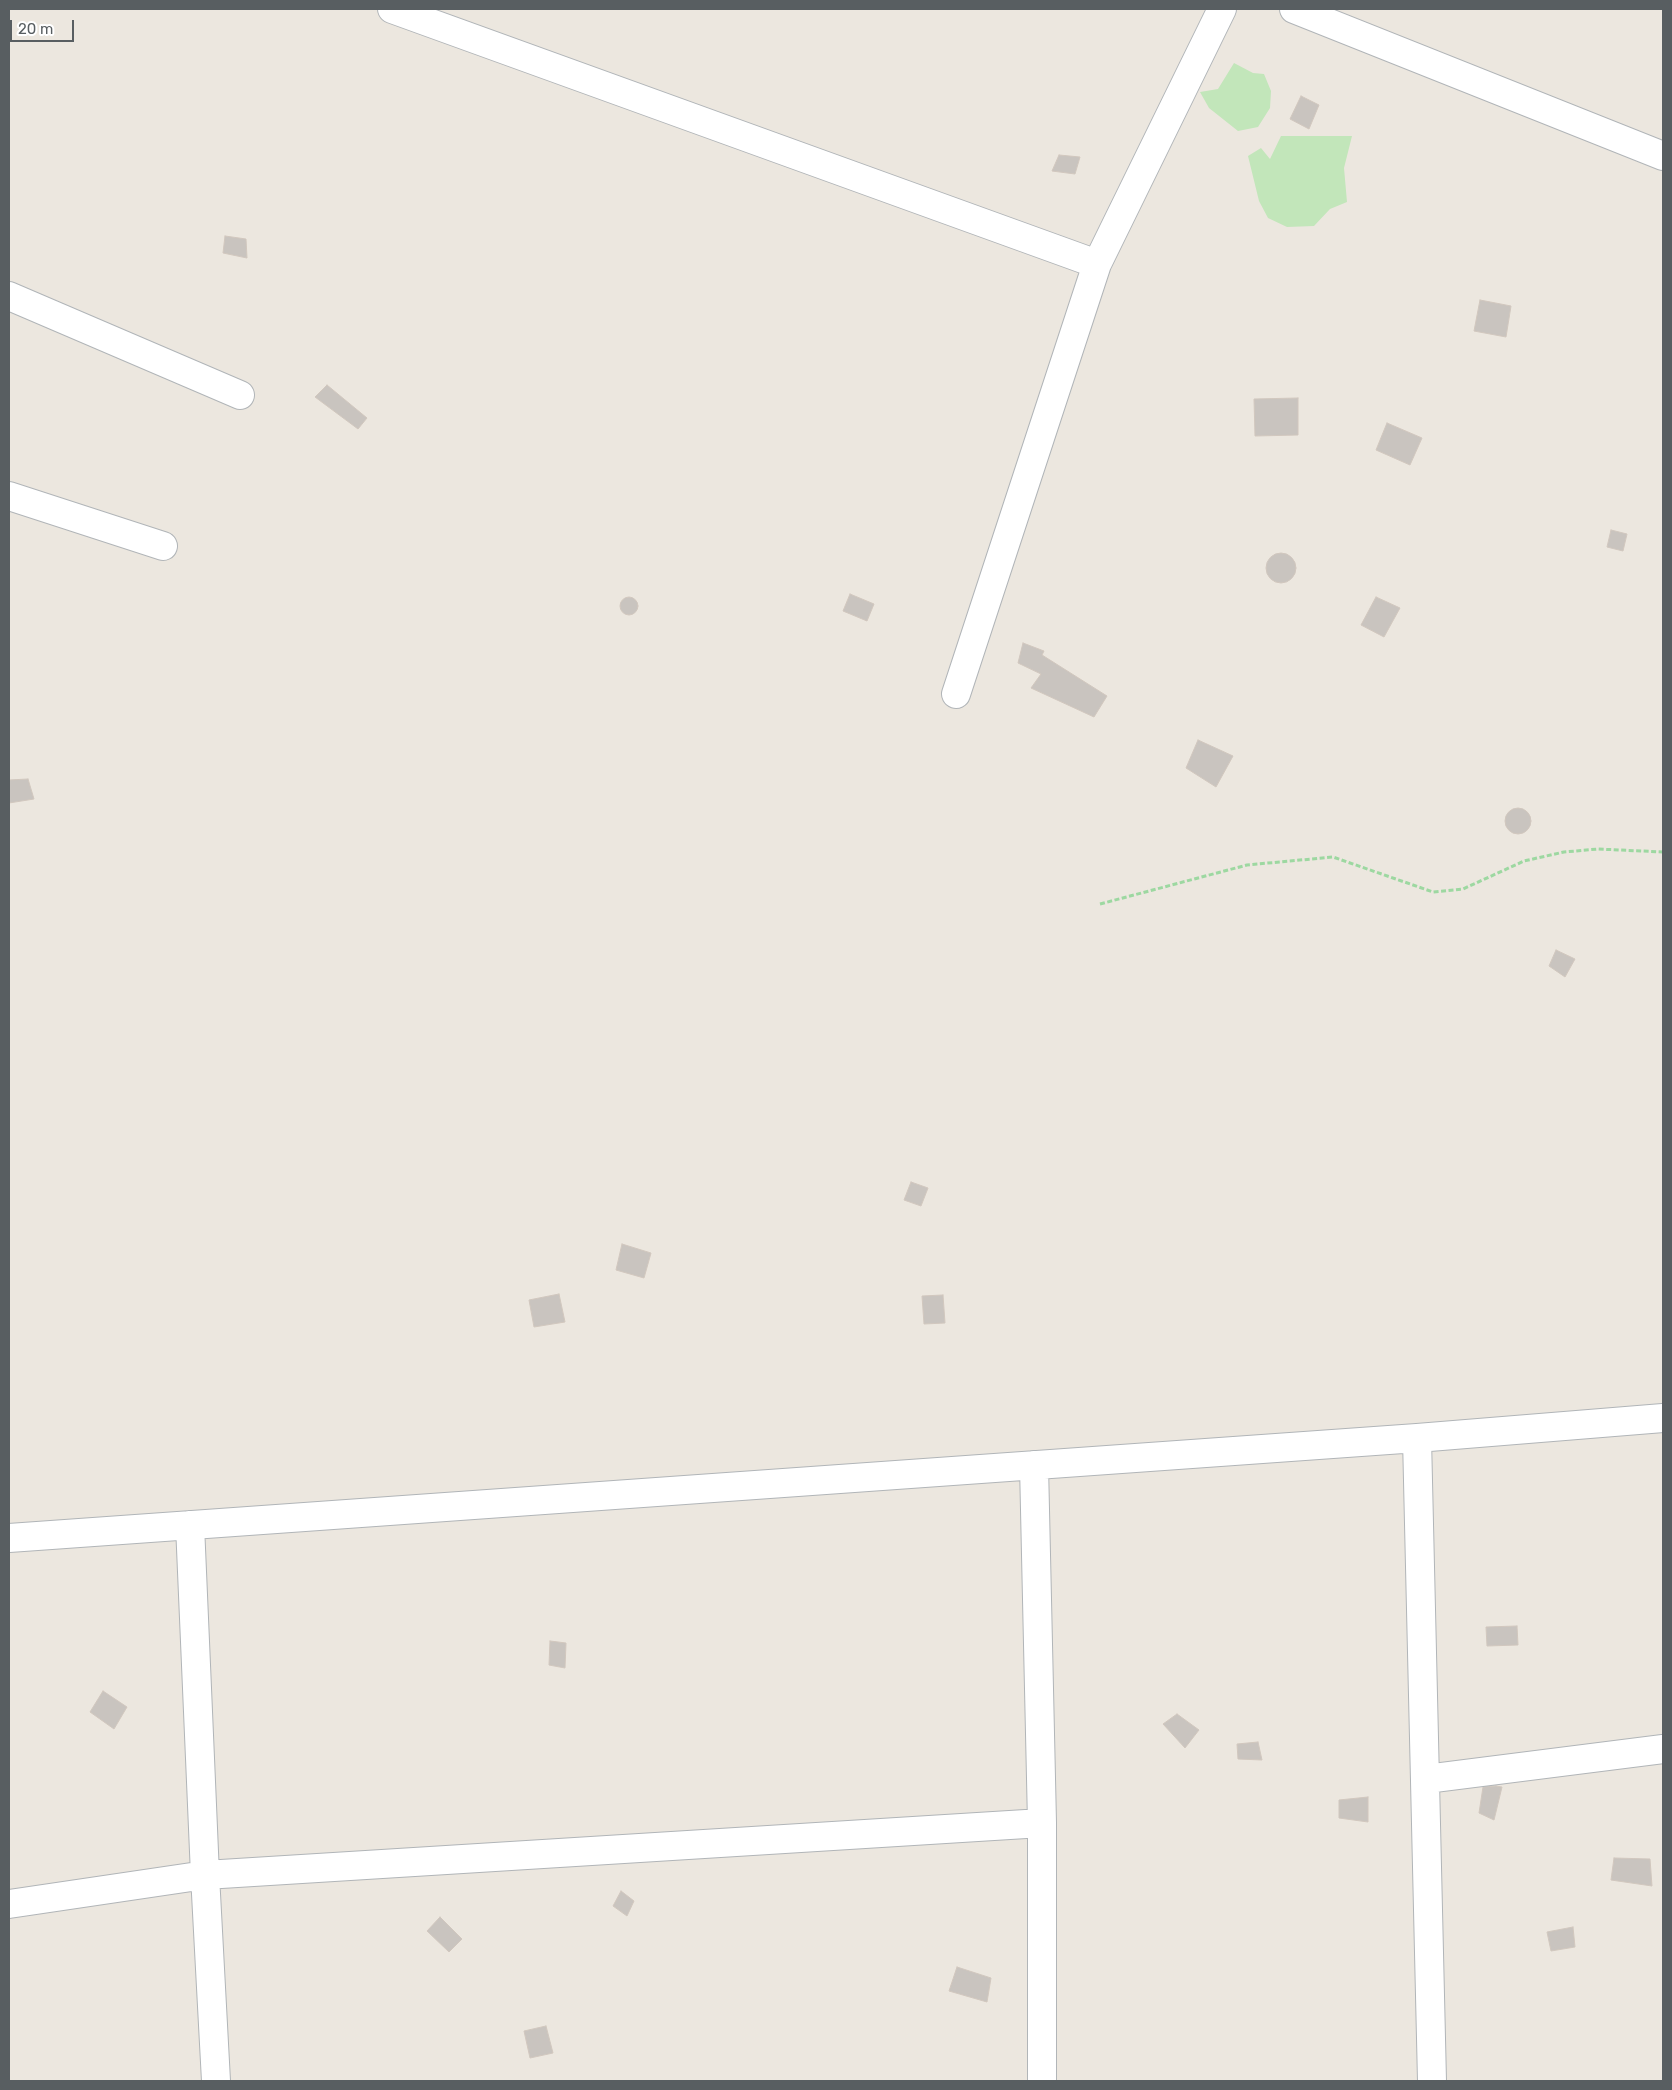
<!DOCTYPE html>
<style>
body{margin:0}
#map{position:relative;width:1672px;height:2090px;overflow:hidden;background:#ece7df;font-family:Rubik,sans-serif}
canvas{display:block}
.frame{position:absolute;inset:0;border:10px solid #585e61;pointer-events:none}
.scale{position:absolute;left:10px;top:20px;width:64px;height:22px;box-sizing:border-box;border:2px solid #585e61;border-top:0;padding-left:6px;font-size:15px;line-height:18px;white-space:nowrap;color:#585e61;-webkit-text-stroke:4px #fff;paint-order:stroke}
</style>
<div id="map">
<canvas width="1672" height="2090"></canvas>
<div class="frame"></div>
<div class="scale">20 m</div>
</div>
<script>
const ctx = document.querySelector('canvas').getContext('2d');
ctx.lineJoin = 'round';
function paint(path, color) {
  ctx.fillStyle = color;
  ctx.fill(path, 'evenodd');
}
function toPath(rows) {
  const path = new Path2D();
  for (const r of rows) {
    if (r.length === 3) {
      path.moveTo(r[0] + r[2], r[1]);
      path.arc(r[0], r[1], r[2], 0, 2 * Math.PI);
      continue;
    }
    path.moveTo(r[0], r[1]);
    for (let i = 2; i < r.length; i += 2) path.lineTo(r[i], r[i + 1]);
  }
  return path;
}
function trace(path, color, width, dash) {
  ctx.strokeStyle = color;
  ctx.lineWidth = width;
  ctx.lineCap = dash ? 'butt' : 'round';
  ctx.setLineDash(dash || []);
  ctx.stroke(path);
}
paint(toPath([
 [1234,63,1253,73,1264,74,1271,91,1270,108,1258,127,1238,131,1209,108,1200,92,1218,89],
 [1281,136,1352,136,1344,168,1347,202,1330,209,1314,226,1287,227,1268,218,1259,201,1248,156,1261,148,1270,159]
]), '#c2e6ba');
const building = toPath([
 [1301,96,1319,105,1309,129,1290,119,1301,96],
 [1059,155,1080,157,1075,174,1052,171,1059,155],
 [225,236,246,239,247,258,223,253,225,236],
 [1480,300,1511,306,1506,337,1474,331,1480,300],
 [327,385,367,418,358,429,315,397,327,385],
 [1298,398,1298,435,1255,436,1254,399,1298,398],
 [1387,423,1422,438,1410,465,1376,450,1387,423],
 [1611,530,1627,534,1623,551,1607,547,1611,530],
 [1281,568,15],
 [850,594,874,604,867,621,843,611,850,594],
 [1376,597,1400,608,1384,637,1361,625,1376,597],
 [629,606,9],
 [1023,643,1044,651,1042,655,1107,696,1094,717,1031,688,1041,674,1018,663,1023,643],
 [1198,740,1233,756,1216,787,1186,768,1198,740],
 [28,779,34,799,9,803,9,780,28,779],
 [1518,821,13],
 [1556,950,1575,959,1565,977,1549,966,1556,950],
 [911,1182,928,1188,921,1206,904,1200,911,1182],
 [622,1244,651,1253,644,1278,616,1270,622,1244],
 [559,1294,565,1322,534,1327,529,1300,559,1294],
 [943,1295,945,1323,924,1324,922,1296,943,1295],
 [1517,1626,1518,1645,1487,1646,1486,1627,1517,1626],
 [550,1641,566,1643,565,1668,549,1665,550,1641],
 [103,1691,127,1707,114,1729,90,1712,103,1691],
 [1177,1714,1199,1730,1185,1748,1163,1724,1177,1714],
 [1258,1742,1262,1760,1238,1759,1237,1744,1258,1742],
 [1496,1786,1502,1787,1494,1820,1479,1813,1483,1787,1496,1786],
 [1368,1797,1368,1822,1339,1818,1339,1800,1368,1797],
 [1614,1858,1650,1859,1652,1886,1611,1880,1614,1858],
 [621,1891,634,1901,627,1916,613,1906,621,1891],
 [440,1917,462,1939,449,1952,427,1931,440,1917],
 [1573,1927,1575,1947,1551,1951,1547,1932,1573,1927],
 [957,1967,991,1978,987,2002,949,1991,957,1967],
 [546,2026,553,2053,530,2058,524,2031,546,2026]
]);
paint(building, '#c9c4bf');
trace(building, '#d1c7be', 1);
const minor = toPath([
 [392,9,1097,264],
 [1294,9,1663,156],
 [9,296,240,395],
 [9,496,163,546],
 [956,694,1097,264,1222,9],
 [1417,1438,1432,2081],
 [1034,1465,1042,1823,1042,2081],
 [190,1525,205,1875,216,2081],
 [9,1538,1417,1438,1663,1418],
 [1426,1779,1663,1749],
 [9,1904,205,1875,1042,1823]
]);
trace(minor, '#b1b5b8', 30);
trace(toPath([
 [1100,904,1247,865,1333,857,1433,892,1463,889,1524,861,1564,852,1598,849,1663,852]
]), '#9dd8a1', 3, [5, 2.5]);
trace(minor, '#fff', 28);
</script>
